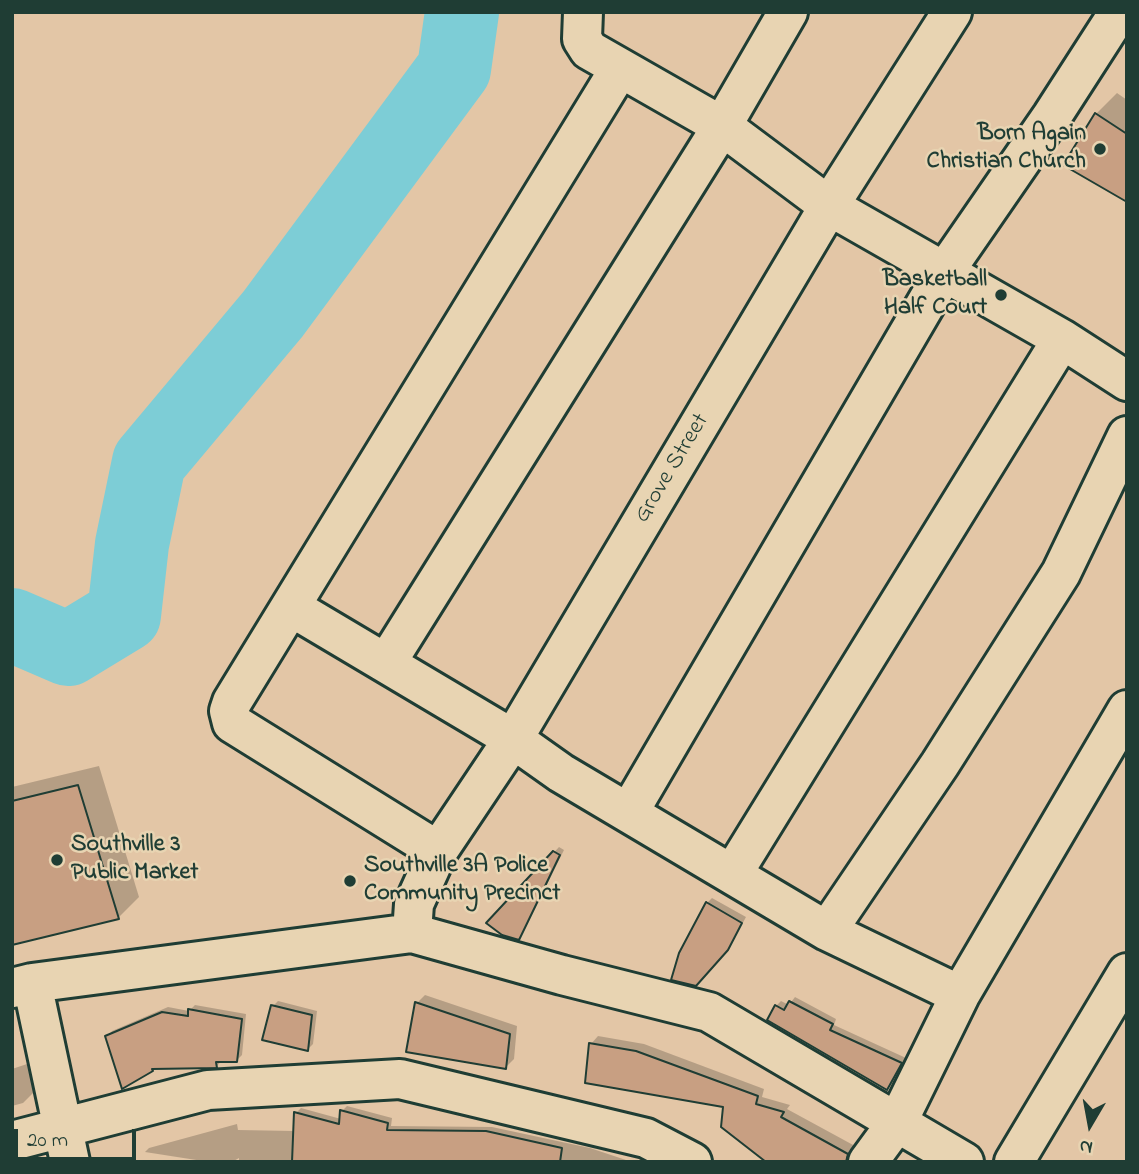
<!DOCTYPE html>
<style>
body{margin:0}
#map{position:relative;width:1139px;height:1174px;overflow:hidden;background:#e3c6a6;font-family:"Indie Flower",sans-serif}
canvas{display:block}
.frame{position:absolute;inset:0;border:14px solid #1f3d34;pointer-events:none}
.north{position:absolute;left:1055px;top:1090px;width:70px;height:70px;-webkit-text-stroke:5px #e8d4b2;paint-order:stroke;rotate:190deg;font-size:19px;font-weight:700;line-height:28px;text-align:center;color:#1f3d34}
.north::after{content:'';display:block;margin:auto;width:24px;height:32px;background:#1f3d34;clip-path:polygon(50% 0,100% 100%,50% 72%,0 100%)}
.scale{position:absolute;left:14px;top:1129px;width:122px;height:32px;box-sizing:border-box;border:4px solid #1f3d34;border-top:0;padding-left:9px;font-size:21px;line-height:24px;white-space:nowrap;color:#1f3d34;-webkit-text-stroke:5px #e8d4b2;paint-order:stroke}
</style>
<div id="map">
<canvas width="1139" height="1174"></canvas>
<div class="frame"></div>
<div class="north">N</div>
<div class="scale">20 m</div>
</div>
<script>
const ctx = document.querySelector('canvas').getContext('2d');
ctx.lineJoin = 'round';
function paint(path, color) {
  ctx.fillStyle = color;
  ctx.fill(path, 'evenodd');
}
function toPath(rows) {
  const path = new Path2D();
  for (const r of rows) {
    path.moveTo(r[0], r[1]);
    for (let i = 2; i < r.length; i += 2) path.lineTo(r[i], r[i + 1]);
  }
  return path;
}
function trace(path, color, width, dash) {
  ctx.strokeStyle = color;
  ctx.lineWidth = width;
  ctx.lineCap = dash ? 'butt' : 'round';
  ctx.setLineDash(dash || []);
  ctx.stroke(path);
}
function drawText(font, color, halo, rows, align = 'center') {
  ctx.font = font + ' "Indie Flower",sans-serif';
  ctx.lineWidth = 5;
  ctx.setLineDash([]);
  ctx.textBaseline = 'middle';
  ctx.strokeStyle = halo;
  ctx.fillStyle = color;
  for (const [text, x, y, turn = 0] of rows) {
    ctx.save();
    ctx.translate(x, y);
    ctx.rotate((+turn || 0) * Math.PI / 180);
    ctx.textAlign = isNaN(turn) ? turn : align;
    if (halo) ctx.strokeText(text, 0, 0);
    ctx.fillText(text, 0, 0);
    ctx.restore();
  }
}
paint(toPath([
 [1117,93,1127,100,1127,200,1065,164,1096,114],
 [99,766,139,897,118,918,12,943,12,787],
 [559,847,564,850,523,933,518,938,489,923],
 [712,898,746,917,732,943,701,979,707,903],
 [425,995,517,1026,514,1059,506,1067,417,1003],
 [795,997,836,1019,834,1025,906,1058,892,1083,887,1088,776,1006,781,1001,789,1005],
 [278,1001,317,1011,313,1044,308,1049,273,1006],
 [195,1005,246,1014,242,1055,237,1060,222,1060,217,1066,107,1037,112,1031,168,1007,189,1011],
 [598,1036,644,1044,764,1089,762,1097,790,1105,787,1109,855,1146,854,1156,850,1162,770,1162,725,1106,591,1044],
 [27,1064,34,1092,23,1103,12,1106,12,1069],
 [347,1106,392,1118,391,1126,492,1127,590,1148,632,1162,239,1162,239,1158,232,1162,209,1162,145,1152,149,1148,237,1124,238,1130,295,1131,296,1113,301,1108,341,1119,342,1111]
]), '#0003');
trace(toPath([
 [12,625,68,649,124,615,132,544,149,462,273,314,454,69,462,12]
]), '#7dcdd6', 74);
const building = toPath([
 [1095,113,1127,134,1127,202,1063,165,1095,113],
 [78,785,119,919,12,945,12,801,78,785],
 [553,851,560,855,519,940,502,935,486,923,553,851],
 [706,902,742,923,728,950,696,986,671,980,679,953,706,902],
 [789,1001,833,1024,830,1030,902,1063,887,1090,767,1020,775,1005,784,1010,789,1001],
 [415,1002,510,1034,506,1069,406,1052,415,1002],
 [271,1005,312,1015,308,1051,262,1040,271,1005],
 [188,1009,242,1019,237,1062,216,1062,217,1068,152,1069,153,1071,122,1089,105,1036,162,1012,188,1016,188,1009],
 [589,1043,636,1051,758,1096,756,1104,784,1112,781,1117,848,1154,846,1162,766,1162,721,1127,723,1107,585,1083,589,1043],
 [340,1110,388,1123,387,1130,486,1131,562,1148,560,1162,292,1162,294,1112,339,1124,340,1110]
]);
paint(building, '#c89f82');
trace(building, '#1f3d34', 2);
const minor = toPath([
 [583,12,582,39,589,50,722,126,829,206,1062,339,1127,381],
 [291,607,513,739,561,773,827,931,960,995],
 [387,662,722,126,788,12],
 [629,812,945,271,1052,116,1119,12],
 [438,851,232,723,229,711,232,702,620,68],
 [733,873,1062,339],
 [827,931,940,764,1061,573,1127,436],
 [412,933,414,904,438,851,513,739,829,206,952,12],
 [32,983,70,1162],
 [12,988,32,983,412,933,562,975,709,1012,964,1162],
 [12,1141,208,1090,400,1079,646,1138,692,1162],
 [868,1162,898,1121,960,995,1127,710],
 [1014,1162,1127,973]
]);
trace(minor, '#1f3d34', 44);
trace(minor, '#e8d4b2', 38);
for (const [x, y, r, color] of [
 [1100,149,7,"#1f3d34"],
 [1001,295,7,"#1f3d34"],
 [57,860,7,"#1f3d34"],
 [350,881,7,"#1f3d34"]
]) {
  const dot = new Path2D();
  dot.arc(x, y, r, 0, 2 * Math.PI);
  ctx.fillStyle = color;
  ctx.fill(dot);
  trace(dot, '#e8d4b2', 2.5);
}
drawText('bold 24px', '#1f3d34', '#e8d4b2', [
 ["Born Again",1086,135],
 ["Christian Church",1086,163],
 ["Basketball",987,281],
 ["Half Court",987,309],
 ["Southville 3",71,846,"left"],
 ["Public Market",71,874,"left"],
 ["Southville 3A Police",364,867,"left"],
 ["Community Precinct",364,895,"left"]
], 'right');
drawText('24px', '#1f3d34', '#e8d4b2', [
 ["Grove Street",673,469,-59]
]);
</script>
